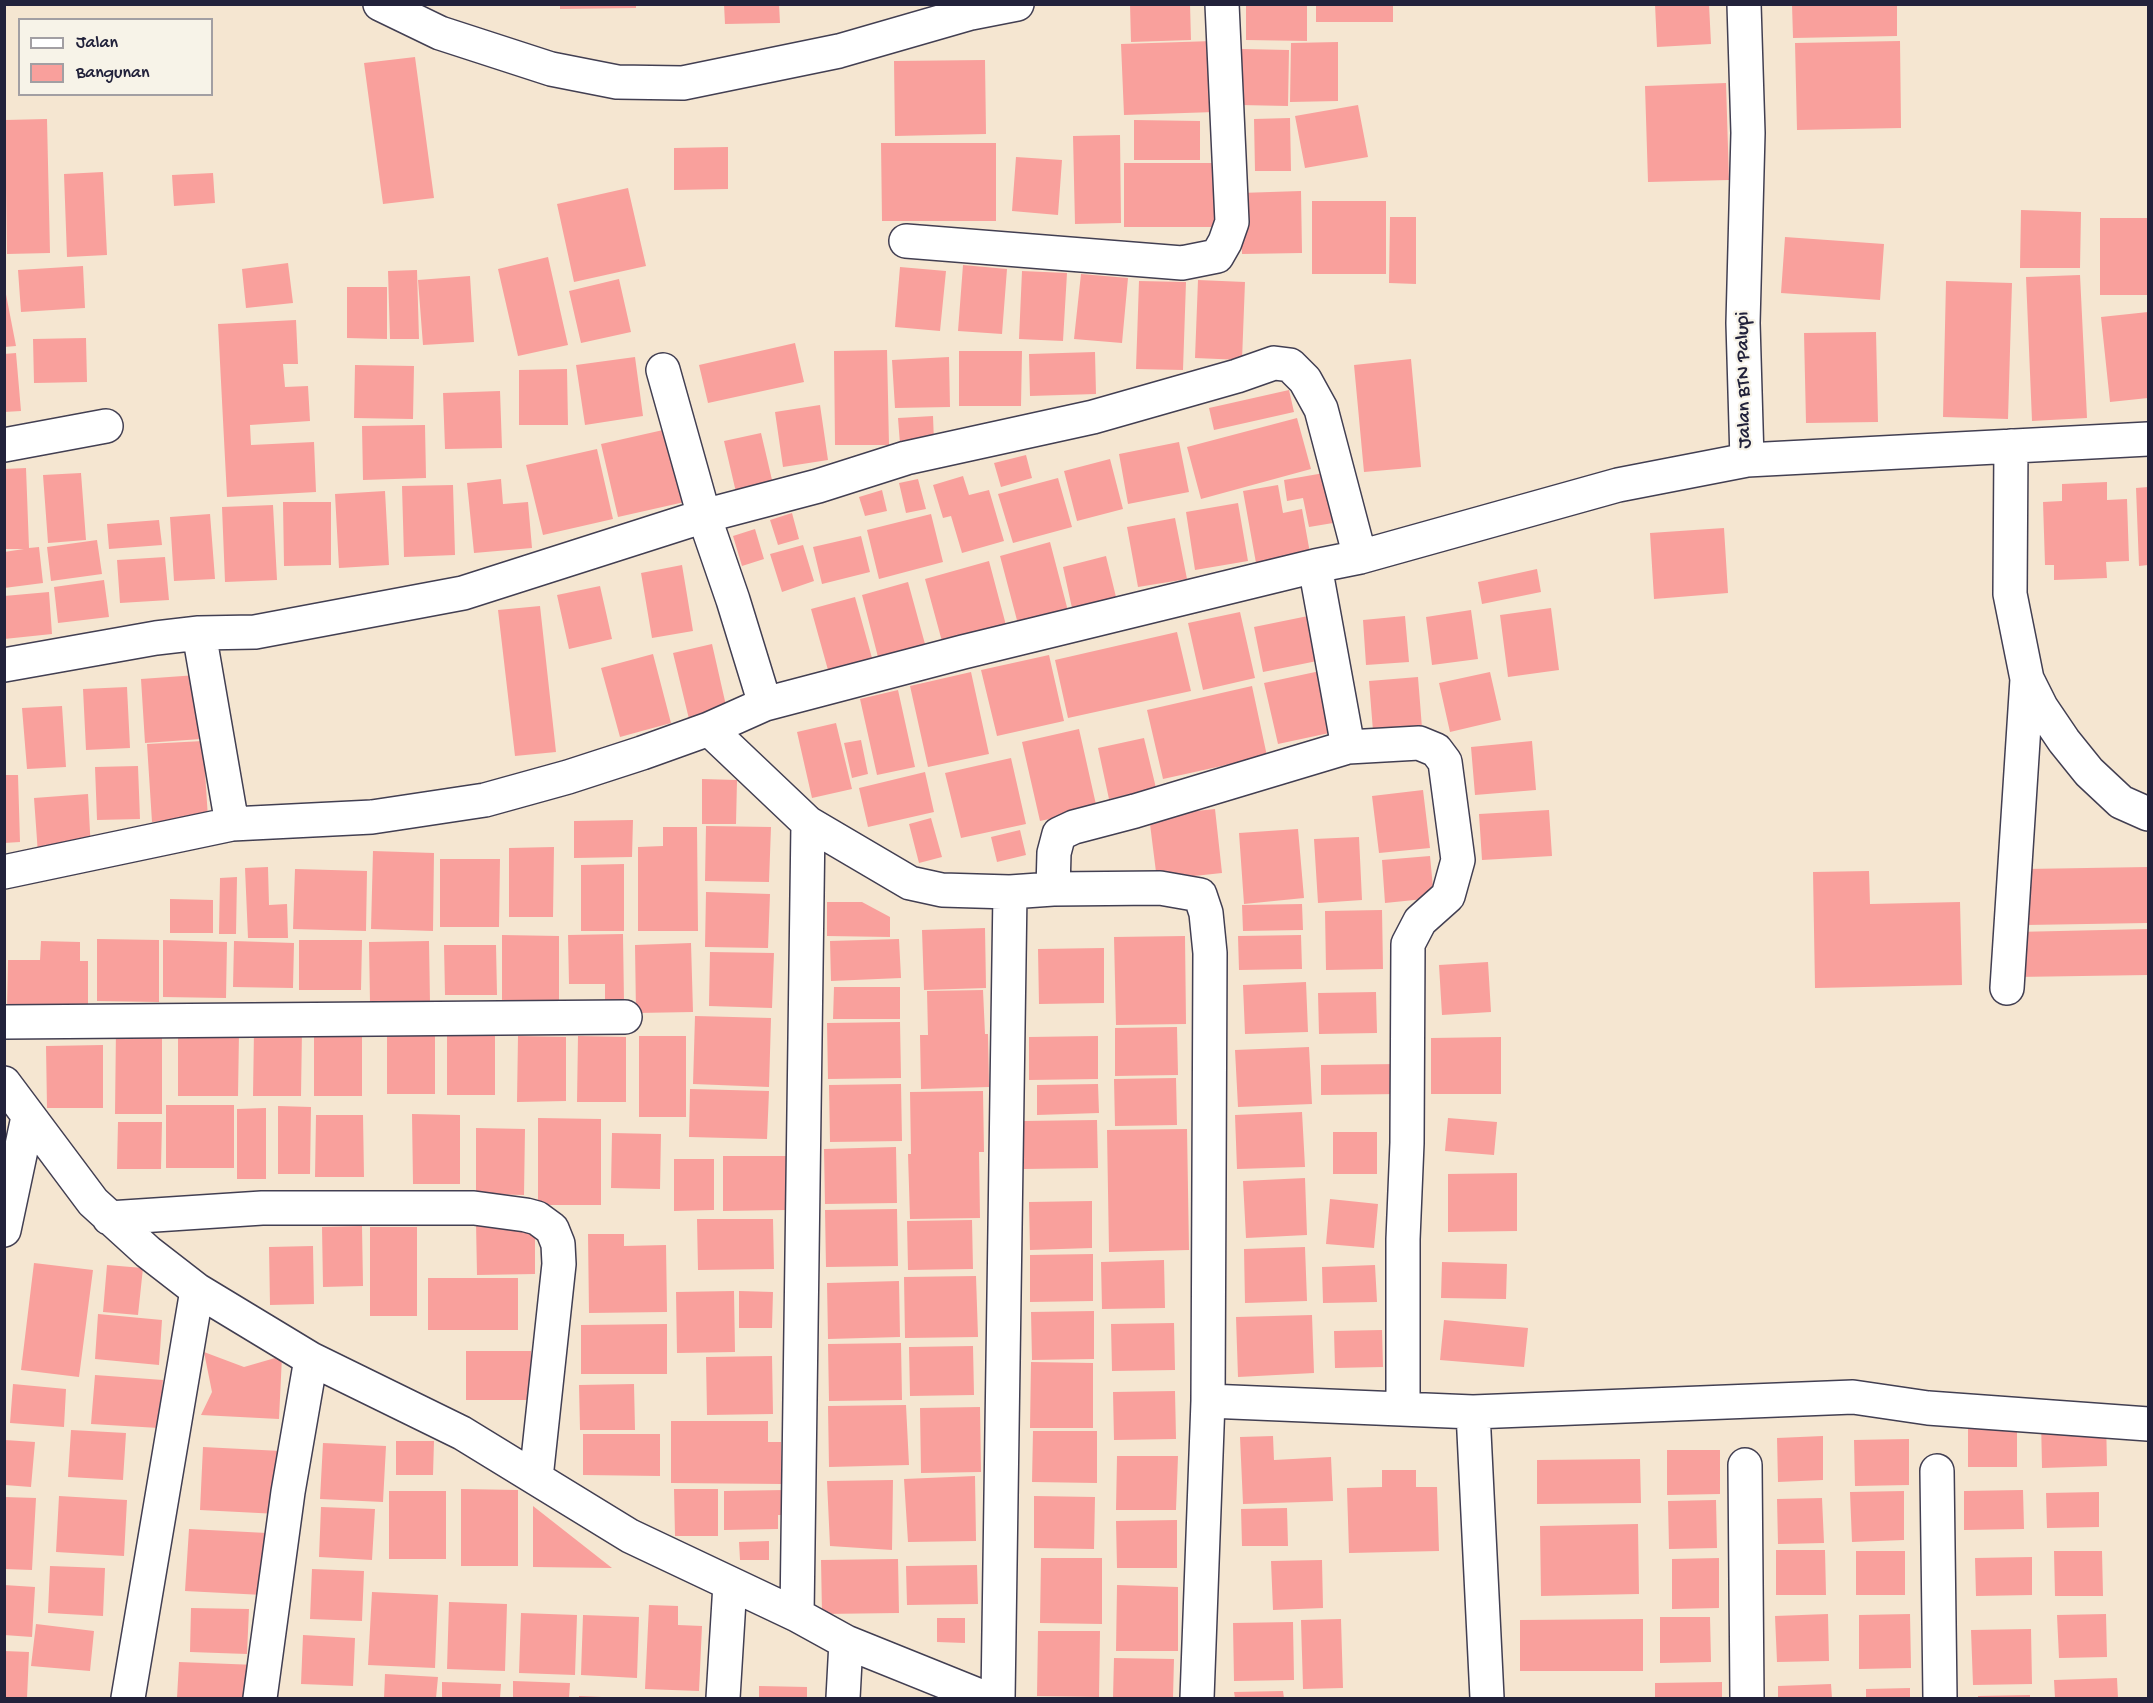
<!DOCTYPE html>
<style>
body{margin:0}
#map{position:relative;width:2153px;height:1703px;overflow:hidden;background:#f5e6d1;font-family:"Gochi Hand",sans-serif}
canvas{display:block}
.frame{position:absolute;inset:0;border:6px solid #22223b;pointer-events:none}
.legend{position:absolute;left:18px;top:18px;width:195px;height:78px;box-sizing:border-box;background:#f7f3e8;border:2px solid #a29fa3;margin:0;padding:8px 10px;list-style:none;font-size:18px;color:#22223b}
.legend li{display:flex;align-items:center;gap:12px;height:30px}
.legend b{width:30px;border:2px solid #a29fa3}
</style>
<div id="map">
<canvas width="2153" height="1703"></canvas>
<div class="frame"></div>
<ul class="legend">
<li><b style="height:8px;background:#fff"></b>Jalan</li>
<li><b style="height:16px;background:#f9a09c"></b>Bangunan</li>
</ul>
</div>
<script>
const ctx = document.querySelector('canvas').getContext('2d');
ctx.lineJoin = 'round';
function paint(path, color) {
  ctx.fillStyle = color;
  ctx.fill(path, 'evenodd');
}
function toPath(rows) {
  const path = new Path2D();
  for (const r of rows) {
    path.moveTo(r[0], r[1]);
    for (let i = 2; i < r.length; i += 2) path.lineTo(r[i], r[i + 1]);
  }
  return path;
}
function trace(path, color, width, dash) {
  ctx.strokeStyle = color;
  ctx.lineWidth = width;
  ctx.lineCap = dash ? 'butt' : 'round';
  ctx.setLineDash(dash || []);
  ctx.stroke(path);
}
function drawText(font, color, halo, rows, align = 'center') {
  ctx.font = font + ' "Gochi Hand",sans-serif';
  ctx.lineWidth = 4.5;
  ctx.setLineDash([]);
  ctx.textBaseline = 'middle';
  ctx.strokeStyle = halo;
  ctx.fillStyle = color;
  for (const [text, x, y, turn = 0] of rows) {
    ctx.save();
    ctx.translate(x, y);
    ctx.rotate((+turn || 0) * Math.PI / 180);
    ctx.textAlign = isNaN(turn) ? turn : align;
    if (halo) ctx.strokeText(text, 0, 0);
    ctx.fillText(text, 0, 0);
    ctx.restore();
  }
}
paint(toPath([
 [560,4,636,4,636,8,560,9],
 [724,4,779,4,780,23,725,24],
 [1130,4,1190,4,1191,40,1131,42],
 [1246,4,1307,4,1307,41,1246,40],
 [1655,4,1709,4,1711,44,1657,47],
 [1792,4,1897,4,1897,36,1793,38],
 [1316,5,1393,5,1393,22,1316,22],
 [1213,41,1215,112,1124,115,1121,44],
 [1900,41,1901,128,1797,130,1795,43],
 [1338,42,1338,101,1290,102,1291,43],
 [1241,49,1289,50,1288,106,1240,105],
 [415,57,434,198,383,204,364,63],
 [985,60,986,134,895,136,894,61],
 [1726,83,1729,180,1648,182,1645,86],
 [1358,105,1368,157,1305,168,1295,116],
 [1290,118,1291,171,1255,171,1254,119],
 [47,119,50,253,7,254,5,120],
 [1134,120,1200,121,1200,160,1134,160],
 [1120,135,1121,223,1075,224,1073,136],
 [881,143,996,143,996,221,882,221],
 [728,147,728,189,674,190,674,148],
 [1016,157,1062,160,1058,215,1012,211],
 [1124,163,1220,163,1220,227,1124,227],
 [103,172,107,255,67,257,64,174],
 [213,173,215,203,174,206,172,175],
 [628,188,646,266,574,282,557,204],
 [1301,191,1302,253,1242,254,1240,193],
 [1312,201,1386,201,1386,274,1312,274],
 [2021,210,2081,212,2080,268,2020,268],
 [1390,217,1416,217,1416,284,1389,283],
 [2100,218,2148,218,2148,295,2100,295],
 [1785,237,1884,244,1880,300,1781,293],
 [548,257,568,345,518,356,498,269],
 [288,263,293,303,246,308,242,269],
 [963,265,1007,269,1002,334,958,331],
 [83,266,85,308,21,312,18,270],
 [900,267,946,271,940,331,895,327],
 [417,270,419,339,390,339,388,271],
 [1022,271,1067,273,1063,341,1019,339],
 [1081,274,1128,278,1122,343,1074,339],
 [2080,275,2087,418,2032,421,2026,277],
 [470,276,474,342,423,345,418,280],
 [619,279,631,332,581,343,569,291],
 [1198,280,1245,282,1242,360,1195,358],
 [1139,281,1186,282,1183,370,1136,369],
 [1946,281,2012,283,2008,419,1943,417],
 [4,284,16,346,4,347],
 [347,287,387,287,387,339,347,338],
 [2148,312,2148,398,2110,402,2101,317],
 [296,320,298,364,283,364,285,387,308,386,310,421,250,425,251,445,314,442,316,492,227,497,218,324],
 [1876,332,1878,422,1806,423,1804,333],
 [86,338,87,382,34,383,33,339],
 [795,343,804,382,708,403,699,365],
 [887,350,889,445,835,445,834,351],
 [959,351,1022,351,1021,406,959,406],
 [1095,352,1096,394,1030,396,1029,354],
 [16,353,21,411,4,412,4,354],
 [635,357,643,416,585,425,576,365],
 [949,357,950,407,895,408,892,360],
 [1411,359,1421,467,1364,472,1354,365],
 [355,365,414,366,413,419,354,418],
 [567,369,568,425,519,425,519,370],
 [1289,390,1294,412,1214,430,1209,408],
 [500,391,502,448,445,449,443,393],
 [820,405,828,460,783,467,775,412],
 [933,416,934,442,900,444,898,418],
 [1297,418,1311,469,1201,499,1187,447],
 [425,425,426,478,363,480,362,426],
 [672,428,689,501,618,517,601,444],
 [761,433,776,497,739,505,724,441],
 [1179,442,1189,492,1128,504,1119,454],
 [597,449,613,519,543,535,526,465],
 [1026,455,1032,478,1001,487,994,463],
 [1110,459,1123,509,1077,521,1064,471],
 [26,468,29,548,39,547,43,583,4,588,4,552,24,549,4,549,4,469],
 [81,473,86,540,48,543,43,475],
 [1324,473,1333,523,1309,527,1303,498,1287,501,1284,480],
 [963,476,969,495,989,490,1004,541,962,553,951,516,943,518,933,485],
 [1058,478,1072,527,1013,543,998,494],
 [501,479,503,504,528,502,532,548,474,553,467,483],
 [918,479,926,509,906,513,899,483],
 [2107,482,2107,500,2127,499,2129,561,2106,562,2107,578,2054,580,2054,565,2045,565,2043,502,2062,501,2062,484],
 [453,485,455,555,404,557,402,486],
 [1278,485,1283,513,1302,509,1310,553,1256,563,1243,491],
 [2148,487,2148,565,2139,566,2136,488],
 [882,490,887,511,865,516,859,497],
 [385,491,389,565,339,568,335,494],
 [283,502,331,502,331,565,284,566],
 [1238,503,1248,561,1195,570,1186,512],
 [273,505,277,580,225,582,222,507],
 [792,513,799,539,778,545,770,520],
 [210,514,215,579,174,581,170,517],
 [931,514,943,562,879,579,867,530],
 [1175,518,1187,579,1138,587,1127,527],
 [159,520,162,545,109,549,107,524],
 [1724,528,1728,593,1654,599,1650,533],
 [755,529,764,559,742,566,733,536],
 [861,536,870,572,822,584,813,547],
 [97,540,102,574,51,581,47,547],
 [1050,542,1068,611,1018,624,1000,556],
 [803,545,814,581,782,592,770,554],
 [1106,556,1116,597,1072,608,1063,567],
 [165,557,169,600,120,603,117,560],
 [989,561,1007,629,943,645,925,579],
 [682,565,693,631,652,638,641,573],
 [1537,569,1541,592,1482,604,1478,582],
 [104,580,109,617,58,623,54,587],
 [908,582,925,644,878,657,862,595],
 [600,586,612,639,569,649,557,595],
 [49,592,52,634,4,639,4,596],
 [855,597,872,658,828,670,811,609],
 [540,606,556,752,515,756,498,610],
 [1551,608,1559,670,1508,677,1500,615],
 [1471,610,1478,659,1432,665,1426,617],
 [1240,612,1255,678,1203,690,1188,623],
 [1308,616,1317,661,1263,672,1254,627],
 [1405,616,1409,662,1366,665,1363,620],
 [1177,632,1191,691,1068,718,1055,660],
 [712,644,727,710,689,719,673,653],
 [653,654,671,723,620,737,601,668],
 [1049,655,1064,721,997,736,981,670],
 [1320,671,1334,732,1278,744,1264,683],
 [971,672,989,754,928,767,910,686],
 [1490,672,1501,720,1450,732,1439,683],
 [197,675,201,739,145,743,141,679],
 [1418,677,1422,728,1373,731,1369,681],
 [1252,686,1267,756,1163,779,1147,710],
 [127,687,130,748,86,750,83,689],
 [898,690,915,767,877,775,860,699],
 [62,706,66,767,27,769,22,708],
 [836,723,852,789,812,798,797,732],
 [1079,729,1097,809,1040,821,1022,742],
 [1144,738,1156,788,1109,799,1098,748],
 [861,740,868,774,852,778,844,743],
 [203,741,208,818,152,822,147,744],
 [1532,741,1536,790,1475,795,1471,747],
 [1011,758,1026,824,961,838,945,773],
 [138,766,140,819,97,820,95,767],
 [925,772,934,812,868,827,859,788],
 [4,775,18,775,20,842,4,843],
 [702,779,737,780,736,824,702,824],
 [1423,790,1430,848,1379,853,1372,796],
 [88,794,91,851,38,854,34,798],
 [1215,809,1222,873,1157,880,1149,816],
 [1549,810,1552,856,1482,860,1479,814],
 [931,818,942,857,919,863,909,824],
 [633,820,632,857,574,858,574,821],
 [706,826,771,827,769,882,705,881],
 [663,827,697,827,698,931,638,931,638,847,663,846],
 [1298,829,1304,898,1244,904,1239,833],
 [1020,830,1026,855,997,862,991,837],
 [1359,837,1362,900,1318,903,1314,839],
 [554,847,553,917,509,917,509,848],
 [373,851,434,853,433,931,371,929],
 [1430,856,1434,898,1385,903,1382,860],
 [440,859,500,859,499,927,440,927],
 [624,864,624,931,581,931,581,865],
 [268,867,269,905,287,904,288,938,248,938,245,868],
 [2148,867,2148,923,2026,925,2025,869],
 [295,869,367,871,366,931,293,929],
 [1869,871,1870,904,1960,902,1962,985,1815,988,1813,872],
 [237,877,236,934,219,934,220,878],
 [706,892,770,894,768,948,705,947],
 [170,899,213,900,213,933,170,933],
 [827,902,862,902,890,917,890,937,827,936],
 [1302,904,1303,930,1243,931,1242,905],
 [1382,910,1383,969,1326,970,1325,911],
 [985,928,986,988,924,990,922,930],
 [2148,929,2148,975,2016,977,2015,932],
 [623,934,624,1002,605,1002,605,984,569,984,568,935],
 [502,935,559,936,559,1007,502,1006],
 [1301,935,1302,969,1239,970,1238,936],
 [1185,936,1186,1024,1116,1025,1114,937],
 [97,939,159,940,159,1002,97,1001],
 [899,939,901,978,831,981,830,941],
 [163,940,227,942,226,998,163,997],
 [299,940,362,940,361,990,299,990],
 [41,941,80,942,80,961,88,961,88,1010,7,1010,8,960,40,960],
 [234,941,294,943,293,988,233,987],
 [429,941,430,1003,370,1003,369,942],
 [691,943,693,1012,636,1013,635,945],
 [444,945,496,945,497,995,445,995],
 [1104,948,1104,1003,1039,1004,1038,949],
 [710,952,774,953,772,1008,709,1006],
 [1488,962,1491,1012,1442,1015,1439,965],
 [1306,982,1308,1032,1245,1034,1243,985],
 [834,987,900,987,900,1019,833,1019],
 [983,990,985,1034,988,1034,989,1087,921,1089,920,1035,928,1035,927,991],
 [1376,992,1377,1033,1319,1034,1318,993],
 [695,1016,771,1018,769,1087,693,1084],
 [900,1022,901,1078,828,1079,827,1023],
 [1177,1027,1178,1075,1115,1076,1115,1028],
 [116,1028,162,1029,162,1114,115,1114],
 [387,1029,435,1029,435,1094,387,1094],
 [447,1029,495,1030,495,1095,447,1095],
 [254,1030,302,1030,301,1096,253,1096],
 [314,1031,362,1031,362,1096,314,1096],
 [178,1033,239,1033,238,1096,178,1096],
 [518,1036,566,1037,566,1101,517,1102],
 [578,1036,626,1037,626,1102,577,1102],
 [639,1036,686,1036,686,1117,639,1117],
 [1098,1036,1098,1079,1029,1080,1029,1037],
 [1501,1037,1501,1094,1431,1094,1431,1038],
 [103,1045,103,1108,47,1108,46,1046],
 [1309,1047,1312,1104,1238,1107,1235,1050],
 [1397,1064,1398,1094,1321,1095,1321,1065],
 [1176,1078,1177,1125,1115,1126,1114,1079],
 [901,1084,902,1141,830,1142,829,1085],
 [1098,1084,1099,1113,1037,1115,1037,1085],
 [690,1089,769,1091,767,1139,689,1137],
 [983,1091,984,1152,979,1152,980,1218,910,1219,908,1154,911,1154,910,1092],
 [166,1105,234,1105,234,1168,166,1168],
 [278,1106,311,1107,310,1174,278,1174],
 [266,1108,266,1179,237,1179,237,1109],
 [1302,1112,1305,1167,1237,1169,1235,1115],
 [412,1114,460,1115,460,1184,413,1184],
 [316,1115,363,1115,364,1177,315,1177],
 [538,1118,601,1119,601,1205,538,1205],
 [1448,1118,1497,1122,1494,1155,1445,1151],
 [1097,1120,1098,1168,1024,1169,1023,1121],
 [118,1122,162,1122,161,1169,117,1169],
 [476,1128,525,1129,524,1195,476,1194],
 [1187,1129,1189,1250,1109,1252,1107,1130],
 [1333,1132,1377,1132,1377,1174,1333,1174],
 [612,1133,661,1134,660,1189,611,1188],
 [896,1147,897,1203,825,1204,824,1149],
 [723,1156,787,1156,787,1210,723,1211],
 [674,1159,714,1159,714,1210,674,1211],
 [1517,1173,1517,1231,1448,1232,1448,1174],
 [1305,1178,1307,1235,1246,1238,1243,1181],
 [1330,1199,1378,1204,1374,1248,1326,1244],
 [1092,1201,1092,1248,1030,1250,1029,1202],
 [897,1209,898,1266,826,1267,825,1210],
 [697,1219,773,1219,774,1269,698,1270],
 [972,1220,973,1269,908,1270,907,1221],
 [476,1222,535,1222,535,1274,477,1275],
 [362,1226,363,1286,323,1287,322,1227],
 [370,1227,417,1227,417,1316,370,1316],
 [588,1234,624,1234,624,1246,666,1245,667,1312,589,1313],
 [313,1246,314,1304,270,1305,269,1247],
 [1305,1247,1307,1301,1245,1303,1244,1249],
 [1093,1254,1093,1301,1030,1302,1030,1255],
 [1164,1260,1165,1308,1102,1309,1101,1262],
 [1442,1262,1507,1264,1506,1299,1441,1298],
 [34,1263,93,1270,79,1377,21,1370],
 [107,1265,143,1268,138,1315,103,1312],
 [1375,1265,1377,1302,1323,1303,1322,1267],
 [976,1276,978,1337,905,1338,904,1277],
 [428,1278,518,1278,518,1330,428,1330],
 [899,1281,900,1337,828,1339,827,1283],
 [734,1291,735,1352,677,1353,676,1292],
 [739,1291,773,1292,772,1328,739,1328],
 [1094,1311,1094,1359,1032,1360,1031,1312],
 [98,1314,162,1320,159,1365,95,1359],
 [1312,1315,1314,1373,1238,1377,1236,1317],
 [1444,1320,1528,1328,1524,1367,1440,1360],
 [1174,1323,1175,1370,1112,1371,1111,1324],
 [667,1324,667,1374,581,1374,581,1325],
 [1382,1330,1383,1367,1335,1368,1334,1331],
 [901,1343,902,1400,829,1401,828,1344],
 [973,1346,974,1395,910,1396,909,1347],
 [466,1351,531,1351,531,1400,466,1400],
 [204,1352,244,1367,282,1356,279,1419,201,1415,212,1392],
 [772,1356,773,1414,707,1415,706,1357],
 [1031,1362,1093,1363,1093,1428,1030,1428],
 [95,1375,163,1380,159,1428,91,1424],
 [13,1384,66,1389,64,1427,10,1423],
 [634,1384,635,1430,580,1430,579,1385],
 [1175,1391,1176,1439,1114,1440,1113,1392],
 [906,1405,909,1465,829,1467,828,1406],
 [980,1407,981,1472,921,1473,920,1408],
 [2106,1418,2107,1466,2042,1468,2041,1419],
 [671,1421,768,1421,768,1442,781,1442,782,1484,671,1483],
 [1968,1428,2017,1428,2017,1467,1968,1467],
 [71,1430,126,1433,123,1480,68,1477],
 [1033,1431,1097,1431,1097,1483,1032,1482],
 [583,1434,660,1434,660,1476,583,1475],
 [1273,1436,1274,1460,1331,1457,1333,1501,1243,1504,1240,1437],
 [1823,1436,1823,1480,1778,1482,1777,1438],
 [1909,1439,1909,1485,1855,1486,1854,1440],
 [5,1440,35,1442,31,1487,5,1485],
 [396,1441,434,1441,433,1475,396,1475],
 [323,1443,386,1446,383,1502,320,1499],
 [203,1447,281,1451,278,1514,200,1510],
 [1667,1450,1720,1450,1720,1494,1667,1495],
 [1117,1456,1178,1456,1176,1510,1116,1510],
 [1640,1459,1641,1503,1537,1504,1537,1460],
 [1382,1470,1416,1470,1416,1487,1437,1487,1439,1551,1349,1553,1347,1488,1382,1487],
 [975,1476,976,1541,908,1542,904,1479],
 [893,1480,892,1550,830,1546,827,1481],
 [461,1489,518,1490,518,1566,461,1566],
 [674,1489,718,1489,718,1536,675,1536],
 [785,1490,786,1515,778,1515,778,1529,724,1530,724,1491],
 [2023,1490,2024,1529,1964,1530,1964,1491],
 [389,1491,446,1491,446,1559,389,1559],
 [1904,1491,1904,1540,1852,1542,1850,1492],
 [2099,1492,2099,1527,2047,1528,2046,1493],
 [59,1496,127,1500,124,1556,56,1552],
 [1034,1496,1095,1497,1094,1549,1034,1548],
 [4,1497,36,1498,32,1570,4,1569],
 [1822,1498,1824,1543,1778,1544,1777,1499],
 [1716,1500,1717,1548,1669,1549,1668,1501],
 [533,1506,612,1568,533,1567],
 [321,1507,375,1509,372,1560,319,1557],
 [1287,1508,1288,1546,1242,1546,1241,1509],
 [1177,1520,1177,1568,1117,1568,1116,1521],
 [1638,1524,1639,1594,1541,1596,1540,1526],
 [189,1529,267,1533,263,1595,185,1591],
 [769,1541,769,1560,740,1560,739,1542],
 [1776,1550,1825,1550,1826,1595,1776,1595],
 [1856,1551,1905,1551,1905,1595,1856,1595],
 [2054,1551,2102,1551,2103,1596,2055,1596],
 [2032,1557,2032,1595,1976,1596,1975,1558],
 [1041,1558,1102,1558,1102,1624,1040,1623],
 [1719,1558,1719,1608,1672,1609,1672,1559],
 [898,1559,899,1613,822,1614,821,1560],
 [1322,1560,1323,1608,1273,1610,1271,1561],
 [977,1565,978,1604,907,1605,906,1566],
 [50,1566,105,1568,103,1616,48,1613],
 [312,1569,364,1571,362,1621,310,1619],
 [4,1585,35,1587,32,1637,4,1635],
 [1117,1585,1178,1587,1178,1651,1116,1651],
 [372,1592,438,1595,435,1668,368,1665],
 [449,1602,507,1604,505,1671,447,1669],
 [649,1605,678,1606,678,1625,702,1626,699,1691,645,1689],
 [191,1608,249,1609,247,1654,190,1652],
 [521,1613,577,1615,575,1675,519,1673],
 [1828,1614,1829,1661,1777,1662,1775,1616],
 [1910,1614,1911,1668,1859,1669,1859,1615],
 [2106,1614,2107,1657,2059,1658,2057,1615],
 [583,1615,639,1617,637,1678,581,1675],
 [1660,1617,1710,1617,1711,1662,1660,1663],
 [937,1618,965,1618,965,1643,937,1642],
 [1341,1619,1343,1688,1303,1689,1301,1620],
 [1643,1619,1643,1671,1520,1671,1520,1620],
 [1293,1622,1294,1680,1234,1681,1233,1623],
 [36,1624,94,1631,90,1671,31,1666],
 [2031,1629,2032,1684,1973,1685,1971,1630],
 [1038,1631,1100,1631,1099,1697,1037,1696],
 [303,1635,355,1638,353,1686,301,1684],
 [4,1651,29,1652,27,1698,4,1698],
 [1114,1658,1174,1659,1173,1698,1113,1698],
 [179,1662,257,1665,255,1698,177,1698],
 [385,1674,438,1677,436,1698,384,1698],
 [2117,1678,2118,1698,2055,1698,2054,1680],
 [513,1681,570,1683,569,1698,513,1698],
 [442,1682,501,1684,500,1698,442,1698],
 [1722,1682,1722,1698,1655,1698,1655,1683],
 [1831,1684,1832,1698,1778,1698,1778,1686],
 [759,1686,807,1687,807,1698,759,1698],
 [1910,1688,1910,1698,1866,1698,1866,1689],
 [1283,1691,1284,1698,1235,1698,1234,1692],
 [2030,1695,2030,1698,1978,1698,1978,1696],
 [579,1696,602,1697,602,1698,579,1698]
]), '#f9a09c');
const minor = toPath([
 [380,4,440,33,551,69,617,82,683,83,839,51,971,13,1017,4],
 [1744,4,1748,133,1743,323,1747,460,2148,439],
 [906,241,1182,263,1217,256,1225,242,1232,222,1222,4],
 [663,370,704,516,733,600,765,704],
 [4,445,106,426],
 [2011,446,2010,594,2027,679,2041,707,2064,741,2089,772,2121,802,2148,814],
 [1315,566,1348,747],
 [199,633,232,824],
 [4,665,156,638,199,633,255,632,463,593,704,516,818,486,906,458,1093,417,1237,376,1274,363,1290,365,1305,380,1321,409,1360,557],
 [709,729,808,823,910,883,942,890,1010,892,1053,889,1160,888,1200,895,1206,913,1210,953,1208,1401,1197,1698],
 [4,872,232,824,372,817,485,800,568,777,642,753,709,729,765,704,963,652,1315,566,1360,557,1618,485,1747,460],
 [1053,889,1054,853,1059,834,1074,827,1135,811,1348,747,1419,743,1436,750,1445,762,1458,860,1448,896,1420,921,1408,944,1407,1143,1403,1239,1403,1409],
 [2007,988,2027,679],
 [4,1022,625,1017],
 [4,1083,93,1202,148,1252,197,1290,311,1359,462,1433,630,1536,797,1615,846,1642,985,1698],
 [109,1218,262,1208,474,1208,526,1215,537,1218,552,1229,558,1244,559,1264,536,1478],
 [4,1230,28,1117],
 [1208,1401,1473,1412,1487,1698],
 [1473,1412,1853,1397,1928,1408,2148,1424],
 [1745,1465,1747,1698],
 [1937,1471,1940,1698],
 [797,1615,808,823],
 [128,1698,197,1290],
 [260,1698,288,1492,311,1359],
 [723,1698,730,1584],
 [843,1698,846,1642],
 [998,1698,1010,892]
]);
trace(minor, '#423f52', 36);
trace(minor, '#fff', 33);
drawText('20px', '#22223b', '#f7f3e8', [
 ["Jalan BTN Palupi",1745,380,-91]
]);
</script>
